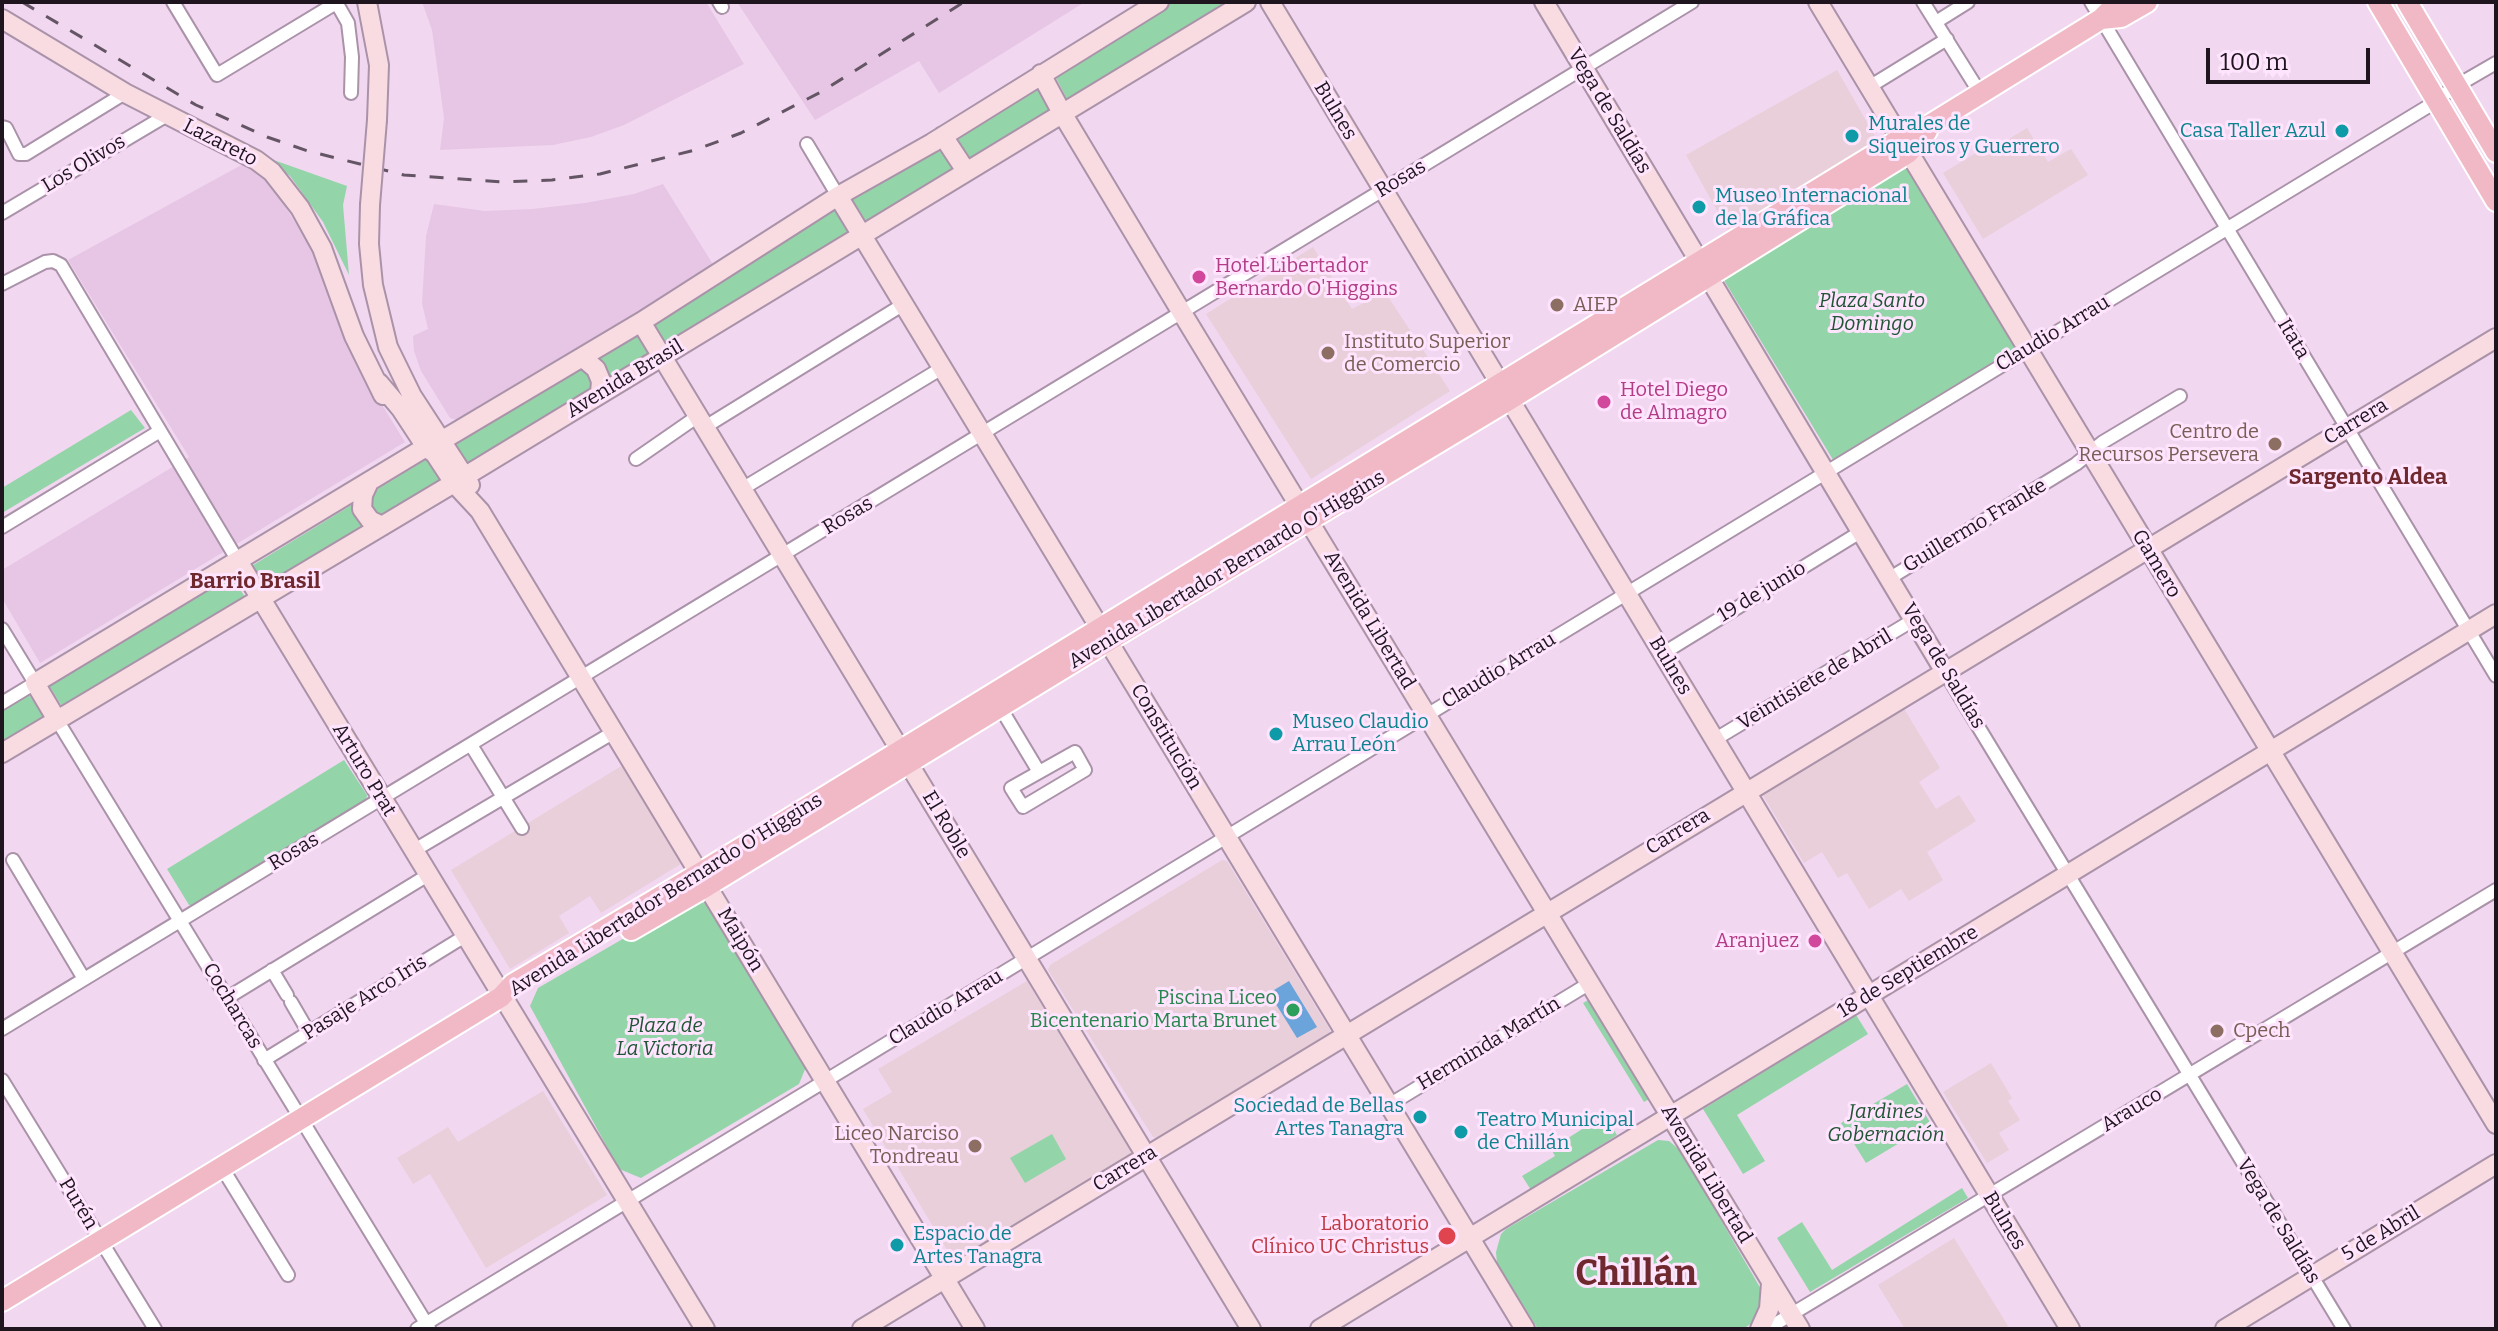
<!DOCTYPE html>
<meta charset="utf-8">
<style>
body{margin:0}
#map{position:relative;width:2498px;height:1331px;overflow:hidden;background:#f2d7f1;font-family:Bitter,serif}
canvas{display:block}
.frame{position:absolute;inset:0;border:4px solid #1e151e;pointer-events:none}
.scale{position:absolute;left:2206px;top:48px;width:164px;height:36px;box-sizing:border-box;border:4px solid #1e151e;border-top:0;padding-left:10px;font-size:24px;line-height:28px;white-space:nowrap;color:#1e151e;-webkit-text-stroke:6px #ffe4fe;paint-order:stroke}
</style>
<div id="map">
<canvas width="2498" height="1331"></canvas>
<div class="frame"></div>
<div class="scale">100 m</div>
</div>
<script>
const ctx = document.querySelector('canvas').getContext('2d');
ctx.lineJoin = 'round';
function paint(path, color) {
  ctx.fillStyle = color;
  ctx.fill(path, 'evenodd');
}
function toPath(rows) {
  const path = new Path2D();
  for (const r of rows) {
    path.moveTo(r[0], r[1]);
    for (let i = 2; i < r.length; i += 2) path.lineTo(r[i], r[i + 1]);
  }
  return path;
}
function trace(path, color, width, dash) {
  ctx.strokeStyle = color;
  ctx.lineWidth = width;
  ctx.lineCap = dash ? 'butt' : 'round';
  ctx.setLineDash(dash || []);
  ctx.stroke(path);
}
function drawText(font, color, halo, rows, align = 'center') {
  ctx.font = font + ' Bitter,serif';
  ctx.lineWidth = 6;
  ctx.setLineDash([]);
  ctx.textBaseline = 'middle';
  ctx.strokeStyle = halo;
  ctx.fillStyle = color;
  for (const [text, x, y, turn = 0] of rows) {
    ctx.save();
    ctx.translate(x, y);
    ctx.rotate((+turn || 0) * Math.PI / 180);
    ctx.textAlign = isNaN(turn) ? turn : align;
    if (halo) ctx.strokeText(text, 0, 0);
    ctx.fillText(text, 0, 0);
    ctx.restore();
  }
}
paint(toPath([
 [422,2,706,2,744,64,624,125,591,137,553,145,440,150,444,118,432,30],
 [737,2,1085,2,939,93,919,61,815,120],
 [245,163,268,179,321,264,374,392,405,442,40,663,2,598,2,570,189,457,68,260],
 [663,184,714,266,460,421,450,418,421,371,414,351,413,336,428,329,422,303,426,236,434,204,485,211,532,209,585,203,634,194]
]), '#e6c6e4');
paint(toPath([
 [1837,70,1880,145,1728,230,1686,155],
 [2027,128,2048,162,2071,149,2088,175,1983,239,1943,173,1994,142,1997,146],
 [1313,247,1352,309,1385,292,1450,391,1311,479,1206,314],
 [1903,707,1940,768,1919,782,1936,809,1959,795,1976,821,1927,852,1943,880,1909,901,1901,889,1869,909,1847,873,1838,878,1822,852,1804,863,1762,794],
 [623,765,684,862,601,913,590,896,559,916,569,933,510,969,451,870],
 [1222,860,1227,861,1330,1030,1329,1038,1160,1139,1153,1137,1048,970,1050,965],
 [1027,981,1131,1151,1129,1158,960,1262,953,1260,863,1109,892,1092,878,1069],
 [1991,1063,2012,1098,2008,1101,2020,1120,1999,1133,2009,1150,1987,1163,1943,1092],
 [543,1091,607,1195,486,1268,430,1174,413,1184,397,1158,448,1127,458,1142],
 [1954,1238,2008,1326,2003,1329,1905,1329,1878,1285]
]), '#e8cfd9');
paint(toPath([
 [1173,2,1235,2,1069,103,1054,74],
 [1036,85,1053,113,866,221,850,197],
 [268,158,347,186,343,205,349,275,323,222,290,176],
 [1909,163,2023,349,1835,463,1722,277],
 [835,206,852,234,663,349,648,325],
 [636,332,652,357,470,468,453,443],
 [131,410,145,428,2,513,2,488],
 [430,457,446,483,266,593,250,567],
 [231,575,245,597,63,708,48,684],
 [28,693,46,720,2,745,2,709],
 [344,760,367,795,366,802,195,906,189,905,167,869],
 [690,900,705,903,806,1067,799,1084,641,1178,619,1169,530,1006,538,988],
 [1590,999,1651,1098,1644,1102,1583,1003],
 [1856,1015,1868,1034,1737,1115,1765,1161,1743,1174,1703,1109],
 [1907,1084,1931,1124,1866,1163,1841,1123],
 [1604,1115,1617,1135,1531,1190,1522,1176,1555,1156,1551,1149],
 [1052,1134,1066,1159,1025,1183,1010,1158],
 [1658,1140,1669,1141,1681,1151,1762,1291,1763,1308,1758,1319,1743,1329,1538,1329,1497,1264,1496,1252,1501,1234,1506,1229],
 [1962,1188,1968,1198,1810,1292,1777,1238,1802,1222,1832,1270]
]), '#93d5a9');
paint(toPath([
 [1289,981,1317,1027,1297,1038,1269,993]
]), '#6aa4da');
const street = toPath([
 [173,2,217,75,336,3],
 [336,2,348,23,352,57,351,93],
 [719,2,722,7],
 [1923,2,1980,93],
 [2091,2,2496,676],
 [1936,22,1968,2],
 [1869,87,1947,39],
 [2,127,6,128,19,154,26,154,125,93],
 [807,144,838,196],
 [2,213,167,115],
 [2,284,45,262,53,261,61,265,238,561],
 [705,427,904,304],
 [636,459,698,416],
 [742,489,942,368],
 [2,527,160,431],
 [1890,578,2076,464,2103,442,2180,396],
 [2,629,35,683,2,703],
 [1662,654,1862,531],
 [1945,672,2344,1329],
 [1000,707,1039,772],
 [57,720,429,1328],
 [1714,740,1915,619],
 [471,745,522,828],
 [1075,752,1085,770,1023,807,1011,788,1075,752],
 [413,851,614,732],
 [13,860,84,979],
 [272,970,287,995],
 [227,998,428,875],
 [291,1002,309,1033],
 [2,1029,1692,2],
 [264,1060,465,936],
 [2,1080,155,1329],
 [1389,1105,1590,983],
 [221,1166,288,1275],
 [417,1329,2437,101,2451,89,2496,63],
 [1767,1329,2496,890]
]);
const secondary = toPath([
 [367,2,379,65,377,120],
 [1270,2,2070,1329],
 [1544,2,1945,672],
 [1818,2,2496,1124],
 [2,19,125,93,256,160,272,172,300,208,322,248,354,336,383,395],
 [1041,74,1062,113,1176,303,1800,1329],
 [943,136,966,171],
 [838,196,1525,1329],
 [370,205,369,244,373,285,388,347,412,396,470,485],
 [641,322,1251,1329],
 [582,357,596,369,601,381,600,393],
 [379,383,401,409,426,447,435,454,454,483,480,511,975,1329],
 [369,482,363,495,362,509,370,520,382,526],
 [238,561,705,1329],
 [57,720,35,683,426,447,441,441,641,322,838,196,932,143,1159,2],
 [2,753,454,483,1246,2],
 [862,1329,2496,338],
 [1320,1329,2496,614],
 [1760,1329,1769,1309,1771,1283],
 [2225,1329,2496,1164]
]);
const primary = toPath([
 [2378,2,2496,201],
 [2407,2,2496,152],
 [2101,19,2121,17,2147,2],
 [631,930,707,886,1108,641,1509,400,1908,153,1927,131],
 [2,1301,501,997,513,984,700,873,1900,139,1915,134,2101,19,2118,2]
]);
trace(street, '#aa92a9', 16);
trace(secondary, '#aa92a9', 22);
trace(primary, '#fff', 24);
trace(street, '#fff', 12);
trace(secondary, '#f8dce2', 18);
trace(primary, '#f1b9c6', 20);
trace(toPath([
 [22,2,196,105,267,137,308,151,404,175,502,182,552,180,600,174,695,150,741,133,821,92,964,2]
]), '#645564', 3, [14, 14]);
const secondaryBridge = toPath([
 [370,205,377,120]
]);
trace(secondaryBridge, '#aa92a9', 22, []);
trace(secondaryBridge, '#f8dce2', 18);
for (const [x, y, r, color] of [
 [2342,131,8,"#0f9aa8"],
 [1852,136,8,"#0f9aa8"],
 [1699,207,8,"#0f9aa8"],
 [1199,277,8,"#d1479c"],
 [1557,305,8,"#8d6e63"],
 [1328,353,8,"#8d6e63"],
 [1604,402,8,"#d1479c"],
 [2275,444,8,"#8d6e63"],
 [1276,734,8,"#0f9aa8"],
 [1815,941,8,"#d1479c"],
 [1293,1010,8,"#2e9e5b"],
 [2217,1031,8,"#8d6e63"],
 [1420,1117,8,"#0f9aa8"],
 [1461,1132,8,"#0f9aa8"],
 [975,1146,8,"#8d6e63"],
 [1447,1236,10,"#e0444e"],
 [897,1245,8,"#0f9aa8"]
]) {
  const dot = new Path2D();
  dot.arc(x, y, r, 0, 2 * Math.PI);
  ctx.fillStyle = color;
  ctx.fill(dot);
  trace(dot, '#ffe4fe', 3);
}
drawText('20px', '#1e151e', '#ffe4fe', [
 ["Bulnes",1335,111,59],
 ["Vega de Saldías",1609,111,59],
 ["Lazareto",220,143,27],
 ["Los Olivos",84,164,-31],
 ["Rosas",1401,179,-31],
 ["Claudio Arrau",2053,334,-31],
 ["Itata",2293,339,59],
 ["Avenida Brasil",625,379,-31],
 ["Carrera",2356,422,-31],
 ["Rosas",848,516,-31],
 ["Guillermo Franke",1975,526,-31],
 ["Gamero",2156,564,59],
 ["Avenida Libertador Bernardo O'Higgins",1227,570,-31],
 ["19 de junio",1762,592,-31],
 ["Avenida Libertad",1369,620,59],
 ["Bulnes",1670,666,59],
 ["Vega de Saldías",1943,666,59],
 ["Claudio Arrau",1499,671,-31],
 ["Veintisiete de Abril",1815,680,-31],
 ["Constitución",1166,737,59],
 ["Arturo Prat",364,770,59],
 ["El Roble",946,825,59],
 ["Carrera",1678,832,-31],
 ["Rosas",294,852,-31],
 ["Avenida Libertador Bernardo O'Higgins",666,895,-32],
 ["Maipón",740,940,59],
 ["18 de Septiembre",1908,972,-31],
 ["Pasaje Arco Iris",365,998,-32],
 ["Cocharcas",232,1006,59],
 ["Claudio Arrau",946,1008,-31],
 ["Herminda Martín",1489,1044,-31],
 ["Arauco",2132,1110,-31],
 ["Carrera",1125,1169,-31],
 ["Avenida Libertad",1706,1174,59],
 ["Purén",78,1204,59],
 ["Bulnes",2004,1221,59],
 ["Vega de Saldías",2278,1221,59],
 ["5 de Abril",2381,1234,-31]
]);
drawText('20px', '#0d838f', '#ffe4fe', [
 ["Murales de",1868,124],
 ["Siqueiros y Guerrero",1868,147],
 ["Casa Taller Azul",2326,131,"right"],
 ["Museo Internacional",1715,196],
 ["de la Gráfica",1715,219],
 ["Museo Claudio",1292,722],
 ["Arrau León",1292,745],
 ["Sociedad de Bellas",1404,1106,"right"],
 ["Artes Tanagra",1404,1129,"right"],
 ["Teatro Municipal",1477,1120],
 ["de Chillán",1477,1143],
 ["Espacio de",913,1234],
 ["Artes Tanagra",913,1257]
], 'left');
drawText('20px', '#b23c85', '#ffe4fe', [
 ["Hotel Libertador",1215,266],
 ["Bernardo O'Higgins",1215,289],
 ["Hotel Diego",1620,390],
 ["de Almagro",1620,413],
 ["Aranjuez",1799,941,"right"]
], 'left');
drawText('italic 20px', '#1f5434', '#ffe4fe', [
 ["Plaza Santo",1872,301],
 ["Domingo",1872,324],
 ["Plaza de",665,1026],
 ["La Victoria",665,1049],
 ["Jardines",1886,1112],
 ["Gobernación",1886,1135]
]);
drawText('20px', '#785e54', '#ffe4fe', [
 ["AIEP",1573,305],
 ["Instituto Superior",1344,342],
 ["de Comercio",1344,365],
 ["Centro de",2259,432,"right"],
 ["Recursos Persevera",2259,455,"right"],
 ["Cpech",2233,1031],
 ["Liceo Narciso",959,1134,"right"],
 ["Tondreau",959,1157,"right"]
], 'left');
drawText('20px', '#27864d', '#ffe4fe', [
 ["Piscina Liceo",1277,998],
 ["Bicentenario Marta Brunet",1277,1021]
], 'right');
drawText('20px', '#be3a42', '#ffe4fe', [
 ["Laboratorio",1429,1224],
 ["Clínico UC Christus",1429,1247]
], 'right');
drawText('bold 22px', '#6f292e', '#ffe4fe', [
 ["Sargento Aldea",2368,478],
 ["Barrio Brasil",255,582]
]);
drawText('bold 36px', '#6f292e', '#ffe4fe', [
 ["Chillán",1636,1275]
]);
</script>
